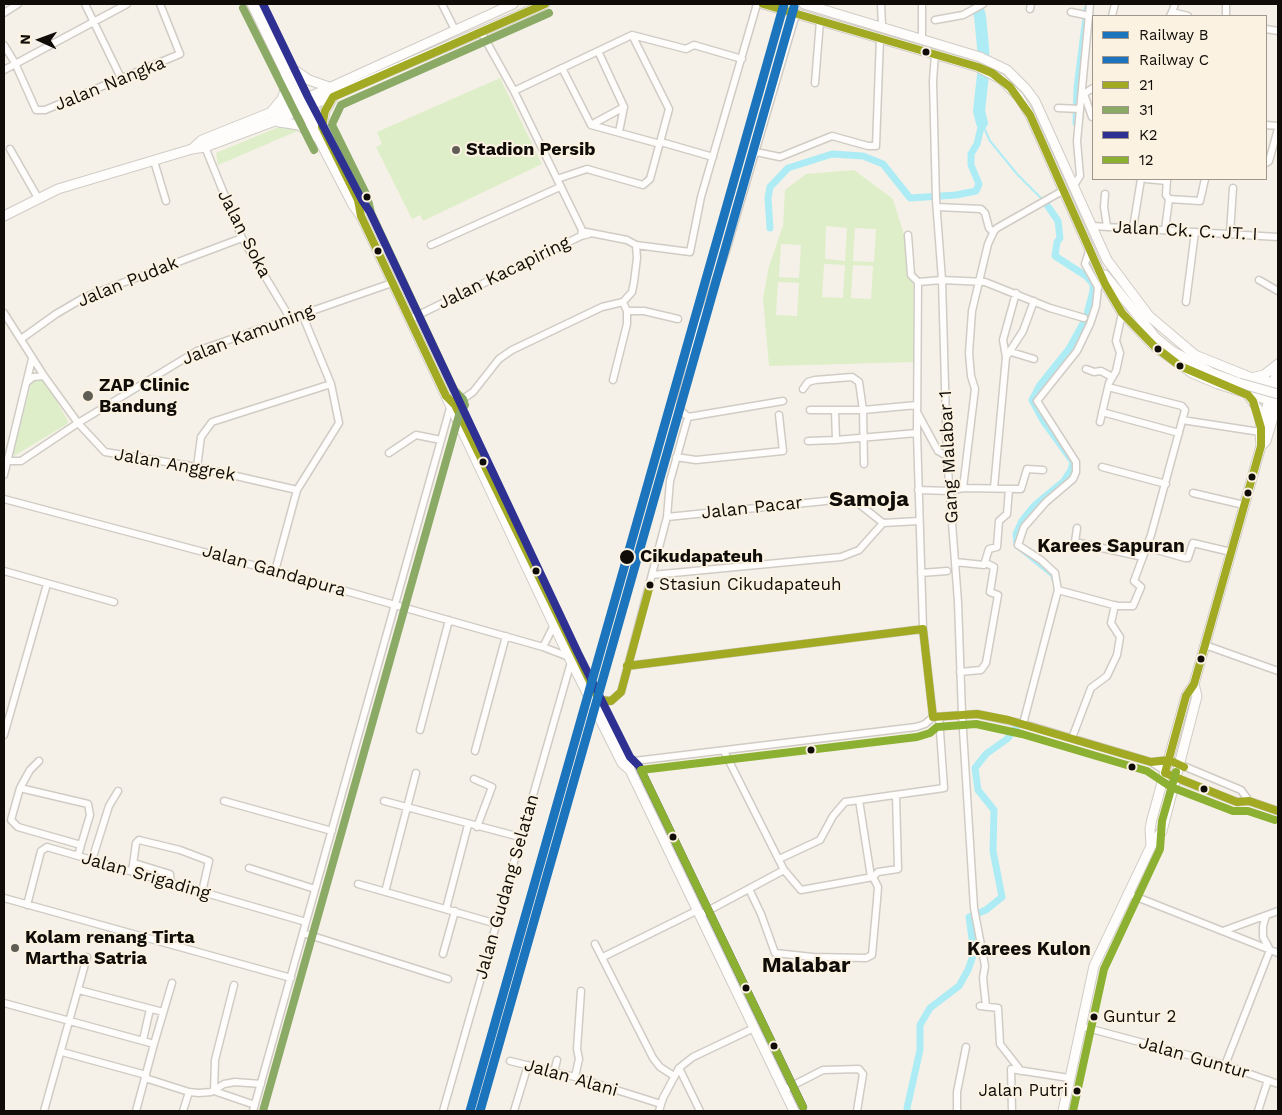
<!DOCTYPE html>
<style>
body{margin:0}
#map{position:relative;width:1282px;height:1115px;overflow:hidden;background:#f6f1e8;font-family:"Work Sans",sans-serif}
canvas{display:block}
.frame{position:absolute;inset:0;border:5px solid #100d08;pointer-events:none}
.legend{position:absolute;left:1092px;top:15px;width:175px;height:165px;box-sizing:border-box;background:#fcf2e2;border:1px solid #9e968b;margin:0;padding:6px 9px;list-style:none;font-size:15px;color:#100d08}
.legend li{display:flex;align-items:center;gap:10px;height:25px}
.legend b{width:25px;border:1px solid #9e968b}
.north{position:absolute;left:15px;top:15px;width:50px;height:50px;-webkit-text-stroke:4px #fcf2e2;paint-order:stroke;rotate:272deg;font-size:14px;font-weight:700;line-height:20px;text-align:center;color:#100d08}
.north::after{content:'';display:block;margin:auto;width:18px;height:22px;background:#100d08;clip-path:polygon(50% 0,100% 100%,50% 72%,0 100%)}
</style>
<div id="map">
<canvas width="1282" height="1115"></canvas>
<div class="frame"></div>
<ul class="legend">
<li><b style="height:6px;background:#1c75bc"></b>Railway B</li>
<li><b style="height:6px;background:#1c75bc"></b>Railway C</li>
<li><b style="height:6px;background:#a2aa24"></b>21</li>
<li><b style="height:6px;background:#8aaa66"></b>31</li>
<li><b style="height:6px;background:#2e3192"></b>K2</li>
<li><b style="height:6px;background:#8cb032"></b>12</li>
</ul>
<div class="north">N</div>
</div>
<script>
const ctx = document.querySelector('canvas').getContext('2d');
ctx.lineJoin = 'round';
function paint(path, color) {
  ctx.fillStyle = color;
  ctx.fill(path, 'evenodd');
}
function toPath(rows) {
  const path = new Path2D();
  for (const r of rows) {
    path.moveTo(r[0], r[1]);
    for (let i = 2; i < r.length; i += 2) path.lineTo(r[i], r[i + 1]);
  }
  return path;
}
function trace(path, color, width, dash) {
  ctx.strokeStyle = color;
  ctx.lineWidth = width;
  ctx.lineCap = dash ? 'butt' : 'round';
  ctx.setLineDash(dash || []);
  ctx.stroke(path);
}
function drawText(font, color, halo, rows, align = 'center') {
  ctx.font = font + ' "Work Sans",sans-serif';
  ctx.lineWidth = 4;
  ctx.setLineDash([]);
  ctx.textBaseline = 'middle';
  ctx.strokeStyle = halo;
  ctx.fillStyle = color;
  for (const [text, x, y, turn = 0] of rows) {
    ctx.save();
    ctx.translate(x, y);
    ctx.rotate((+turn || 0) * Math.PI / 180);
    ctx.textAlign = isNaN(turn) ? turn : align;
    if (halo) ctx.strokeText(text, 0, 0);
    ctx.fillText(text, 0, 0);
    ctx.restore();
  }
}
paint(toPath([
 [500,78,542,164,423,221,420,215,412,219,376,147,382,144,377,132],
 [292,125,300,130,218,165,216,153,281,126],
 [854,170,893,199,913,264,914,362,769,366,763,298,769,266,783,226,785,190,806,174],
 [826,226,847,228,845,261,825,259],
 [855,228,876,229,874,262,853,261],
 [781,244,801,245,799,278,779,277],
 [824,264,845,265,843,298,822,297],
 [853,265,873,266,871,299,851,298],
 [778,282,799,283,797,316,776,315],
 [44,379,68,421,67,424,14,456,13,454,31,384,34,380]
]), '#deeec8');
trace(toPath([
 [982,123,990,141,1017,174,1041,198]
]), '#aeecf5', 2);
trace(toPath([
 [1076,123,1077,88,1087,9],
 [1047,205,1058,221,1060,238,1057,242,1055,256,1086,276,1093,284,1093,291,1086,318,1069,349,1040,385,1032,400,1044,422,1073,462,1071,470,1064,481,1034,506,1022,521,1016,534,1017,545,1053,574,1055,579],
 [770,228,768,198,770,187,788,168,832,154,863,156,883,164,910,198,956,195,976,191,979,184,971,165,971,154,977,144,982,123],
 [908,1111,907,1108,920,1050,920,1025,930,1008,959,986,968,970,974,953,969,917,986,910,1002,897,993,851,994,810,978,790,975,768,986,754,1007,739,1022,720]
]), '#aeecf5', 7);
trace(toPath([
 [976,4,980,16,983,47,984,66,979,111,982,123]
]), '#aeecf5', 12);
const minor = toPath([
 [85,4,121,78],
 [442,4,455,30],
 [881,4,882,26],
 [1226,4,1226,16],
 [1030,9,1031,4],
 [1071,12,1090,16],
 [1172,12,1175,4],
 [4,13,18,4],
 [1112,16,1115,4],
 [1170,16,1172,12,1188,16],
 [935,20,963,15,983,4],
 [1266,29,1278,31],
 [481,32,514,91,582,230,581,236],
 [922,39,922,4],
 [4,45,15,63,36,110,45,110,180,54,160,4],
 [598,51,624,107,619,132],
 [935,54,933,81,936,200,942,280,947,456,958,602,962,714,974,908,985,966,983,978,986,1006],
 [562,68,591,125,660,144],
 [4,70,127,4],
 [815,83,820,21],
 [514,91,632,35,686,49,694,45,742,59],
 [1084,94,1092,117],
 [1082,95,1093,88],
 [1058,108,1080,109],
 [591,125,624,107],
 [1266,125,1278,126],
 [661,142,713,157],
 [205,147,242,238,290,318],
 [10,149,38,198],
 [756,152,780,157,832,136,868,146,876,146,880,38],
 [154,161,166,201],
 [1266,163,1269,161,1278,129],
 [557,179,587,169,643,185,650,179,669,109,632,35],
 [1146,179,1167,181],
 [1074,185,1080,176,1077,141,1090,4],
 [1105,194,1104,207,1107,226],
 [1169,199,1200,201,1205,179],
 [937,207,981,209,985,213,989,228,993,232],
 [1092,226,1278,237],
 [1133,228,1141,179],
 [1165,230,1169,199,1166,195,1167,179],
 [586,232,627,240,636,245,637,258,634,282,632,292,623,302],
 [1230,233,1233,188],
 [908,235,911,275,918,282],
 [431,245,560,187],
 [636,245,690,252,701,197,757,4],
 [1090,248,1085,264,1098,287,1096,306,1090,324,1077,351,1037,401,1076,462,1076,472,1073,479,1046,502,1024,527,1018,545,1041,560,1055,573,1058,590,1117,606,1133,606,1141,587,1134,581,1151,535,1185,410,1182,406,1108,387],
 [1259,280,1278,291],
 [918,282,917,433,923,629,933,717],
 [918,282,942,280,985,282,1050,308,1084,318],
 [1186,302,1195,232],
 [627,311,644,311,678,319],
 [4,313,44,376,78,423,105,452,197,467,297,490],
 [410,319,581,236,589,234],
 [21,339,56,314,85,297,242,238],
 [1011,352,1034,359],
 [1006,357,1023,331,1034,301],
 [1086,369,1094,372,1101,371,1112,377],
 [613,380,627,324,627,311,623,302],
 [27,382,33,377,44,376],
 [803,389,808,382,815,380,852,377,859,382,863,410,864,464],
 [810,410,863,410,917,405],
 [835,410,836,440,917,433],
 [1102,412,1179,433],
 [918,414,938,451,947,456],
 [688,417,680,410,681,400,700,326,726,251,796,14],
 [688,417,783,401],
 [1182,420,1260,432],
 [1100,422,1109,383,1116,371,1120,353,1116,341,1122,313],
 [808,441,836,440],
 [389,453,416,435,441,440],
 [676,457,696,460,783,451,779,415],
 [8,461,21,461,78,423,197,351,392,283],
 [197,467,201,437,212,422,331,384],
 [1102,467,1166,484],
 [4,475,32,359],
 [963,488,975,389,971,376,969,353,972,311,988,244,994,231,997,228,1064,190],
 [994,488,1006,357,1003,340,1016,293],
 [918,490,950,491,963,488,1021,489,1027,469,1043,470],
 [1193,493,1244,505],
 [4,499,275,571,543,647,569,657],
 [667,517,845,499,854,500,883,523,919,521],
 [1077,528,1075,542,1143,557],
 [1147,547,1185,558,1188,558,1193,543,1231,552],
 [955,562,984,565,989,549,997,547,999,521,1007,514,1009,489],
 [4,571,114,602],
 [275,571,297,490,339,423,331,384,302,314],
 [921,573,947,571],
 [652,575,841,557,859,550,883,523],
 [1205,645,1278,671],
 [543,647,554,625],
 [627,666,923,629],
 [960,672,981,670,986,663,998,595,990,592,994,567,986,563],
 [599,700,611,701,621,692,667,517,670,481,688,417],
 [1023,724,1058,590],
 [420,730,449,620],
 [4,735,47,584],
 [1072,738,1091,688,1107,676,1117,655,1120,637,1111,623,1115,605],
 [475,751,506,636],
 [724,751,784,870,801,890,873,877,878,872,898,869,896,795],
 [39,761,30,770,20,788,11,820,18,827,81,845,78,856],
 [626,762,916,727,925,724,933,717,977,714,1024,724,1151,762,1169,760,1241,790,1249,801],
 [1151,762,1176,778,1237,802,1249,801,1278,811],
 [474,779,492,787,477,827],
 [20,788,88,804,90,815,81,845],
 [859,800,871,877],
 [224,801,332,831],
 [384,801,520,837],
 [779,859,820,840,833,816,845,802,944,788,939,717],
 [92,860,109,806,118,791],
 [134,863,170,874,171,883],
 [249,868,315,889],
 [132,872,136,843,139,840,180,850,209,861,202,892],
 [358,884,497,924],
 [749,889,761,914,775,953,813,957,866,958,872,955,877,900,878,887,873,877],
 [385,892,416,773],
 [1129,894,1278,953],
 [4,898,291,978],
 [27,905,41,851,47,847,306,922],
 [446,909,468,825],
 [700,915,784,870],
 [1223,931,1278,911],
 [303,933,448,979],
 [595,944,653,1058,660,1067,674,1076],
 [443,954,455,911],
 [603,957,698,910],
 [234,985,215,1060,214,1091,255,1105],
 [79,990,163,1012],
 [4,1003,154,1044,136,1111],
 [980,1006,998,1008,1000,1044,1021,1071],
 [1080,1026,1225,1065,1278,1084],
 [143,1040,150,1009],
 [154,1044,172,983],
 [62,1052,146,1075],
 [510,1061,575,1077,661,1104],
 [1225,1065,1270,950,1263,937,1263,926,1266,916],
 [679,1068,700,1111],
 [554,1072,557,1060],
 [575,1077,579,1059,577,1049,581,991],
 [145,1078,189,1092,199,1093,211,1092,224,1084,235,1082,261,1084],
 [784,1090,823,1070,859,1069,863,1074,857,1111],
 [44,1111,87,957],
 [183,1111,189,1092],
 [253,1111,450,408,473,392,499,359,512,350,602,307,623,302],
 [443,1111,571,662],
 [514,1111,528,1065],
 [659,1111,663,1098,679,1068,693,1057,754,1028],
 [957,1111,957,1092,966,1047],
 [1012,1111,1011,1069,1069,1078],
 [1258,1111,1268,1080]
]);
const major = toPath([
 [252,4,299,101,353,205,361,216,569,657,622,763,630,770,794,1111],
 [260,4,358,200,361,213],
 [763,4,978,67,1001,79,1019,97,1030,115,1105,284,1122,313,1154,346,1192,373,1218,384,1278,403],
 [804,4,980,57,1007,70,1026,89,1035,101,1107,260,1149,316,1195,355,1252,378,1278,384],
 [293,69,309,80,329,87],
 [272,111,282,99,285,90,285,75],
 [279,122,299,125,316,137],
 [322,127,325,111,333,97],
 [192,149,202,140,307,98,513,4],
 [4,216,58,189,192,149,205,147,272,122,545,4],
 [1105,275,1156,338,1172,351,1212,373,1239,383],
 [1255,377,1264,375,1278,364],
 [1248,395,1258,409,1261,426],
 [1261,446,1260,432,1278,368],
 [516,531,629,761,630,770],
 [1151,846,1150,829,1152,819,1186,696,1194,684,1261,446,1266,441,1278,401],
 [1063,1111,1094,966,1151,846,1162,831,1197,696,1194,684]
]);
trace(minor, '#d0ccc5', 9);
trace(major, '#d0ccc5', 11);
trace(minor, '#fefdfc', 6);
trace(major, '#fefdfc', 9);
const majorBridge = toPath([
 [1239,383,1278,394]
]);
trace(majorBridge, '#d0ccc5', 11, []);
trace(majorBridge, '#fefdfc', 9);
trace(toPath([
 [545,4,333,97,325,111,322,127,358,200,361,216,446,396,455,405,599,700,611,701,621,692,650,585],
 [763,4,978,67,992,73,1010,87,1030,115,1105,284,1122,313,1154,346,1180,366,1248,395,1253,401,1261,428,1261,446,1194,684,1186,696,1165,773,1237,802,1249,801,1278,811],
 [627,666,923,629,933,717,977,714,1008,720,1151,762,1169,760,1184,767]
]), '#a2aa24', 8);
trace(toPath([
 [243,8,314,150],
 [263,1111,459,415,465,405,463,399,454,390,371,213,367,196,332,125,333,122,341,105,549,13]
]), '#8aaa66', 8);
trace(toPath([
 [263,4,308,97,362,200,370,212,578,653,630,757,639,766,803,1107]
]), '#2e3192', 8);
trace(toPath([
 [803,1107,641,770,917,737,930,733,937,727,976,724,1022,734,1147,771,1171,787,1233,811,1248,811,1275,820],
 [1073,1111,1104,969,1160,849,1162,821,1176,772]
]), '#8cb032', 8);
trace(toPath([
 [470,1111,784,4]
]), '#1c75bc', 9);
trace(toPath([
 [480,1111,794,7]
]), '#1c75bc', 9);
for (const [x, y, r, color] of [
 [926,52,4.5,"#100d08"],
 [456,150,5,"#605d56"],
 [367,197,4.5,"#100d08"],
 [378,251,4.5,"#100d08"],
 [1158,349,4.5,"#100d08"],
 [1180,366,4.5,"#100d08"],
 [88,396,6,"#605d56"],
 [483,462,4.5,"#100d08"],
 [1252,477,4.5,"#100d08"],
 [1248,493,4.5,"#100d08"],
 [627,557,8,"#100d08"],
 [536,571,4.5,"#100d08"],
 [650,585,4.5,"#100d08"],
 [1201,659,4.5,"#100d08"],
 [811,750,4.5,"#100d08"],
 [1132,767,4.5,"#100d08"],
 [1204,789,4.5,"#100d08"],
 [673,837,4.5,"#100d08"],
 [15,948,5,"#605d56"],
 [746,988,4.5,"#100d08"],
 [1094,1017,4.5,"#100d08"],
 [774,1046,4.5,"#100d08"],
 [1077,1091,4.5,"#100d08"]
]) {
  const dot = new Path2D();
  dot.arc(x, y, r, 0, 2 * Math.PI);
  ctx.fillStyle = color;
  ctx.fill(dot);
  trace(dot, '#fcf2e2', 2);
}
drawText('17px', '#100d08', '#fcf2e2', [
 ["Stasiun Cikudapateuh",659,585],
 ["Guntur 2",1103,1017],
 ["Jalan Putri",1068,1091,"right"]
], 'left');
drawText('18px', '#100d08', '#fcf2e2', [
 ["Jalan Nangka",110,84,-22],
 ["Jalan Ck. C. JT. I",1185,231,3],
 ["Jalan Soka",244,234,63],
 ["Jalan Kacapiring",504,273,-26],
 ["Jalan Pudak",128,282,-22],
 ["Jalan Kamuning",248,335,-21],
 ["Gang Malabar 1",949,457,-93],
 ["Jalan Anggrek",175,465,10],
 ["Jalan Pacar",752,508,-6],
 ["Jalan Gandapura",274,571,16],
 ["Jalan Srigading",146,876,16],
 ["Jalan Gudang Selatan",507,887,-74],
 ["Jalan Guntur",1194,1058,16],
 ["Jalan Alani",571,1078,16]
]);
drawText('bold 18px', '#100d08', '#fcf2e2', [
 ["Stadion Persib",466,150],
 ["ZAP Clinic",99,386],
 ["Bandung",99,407],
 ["Kolam renang Tirta",25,938],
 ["Martha Satria",25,959]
], 'left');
drawText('bold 18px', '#100d08', '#fcf2e2', [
 ["Cikudapateuh",640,557]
], 'left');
drawText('bold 19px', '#100d08', '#fcf2e2', [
 ["Karees Sapuran",1111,546],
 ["Karees Kulon",1029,949]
]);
drawText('bold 22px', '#100d08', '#fcf2e2', [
 ["Samoja",869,500],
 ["Malabar",806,966]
]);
</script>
